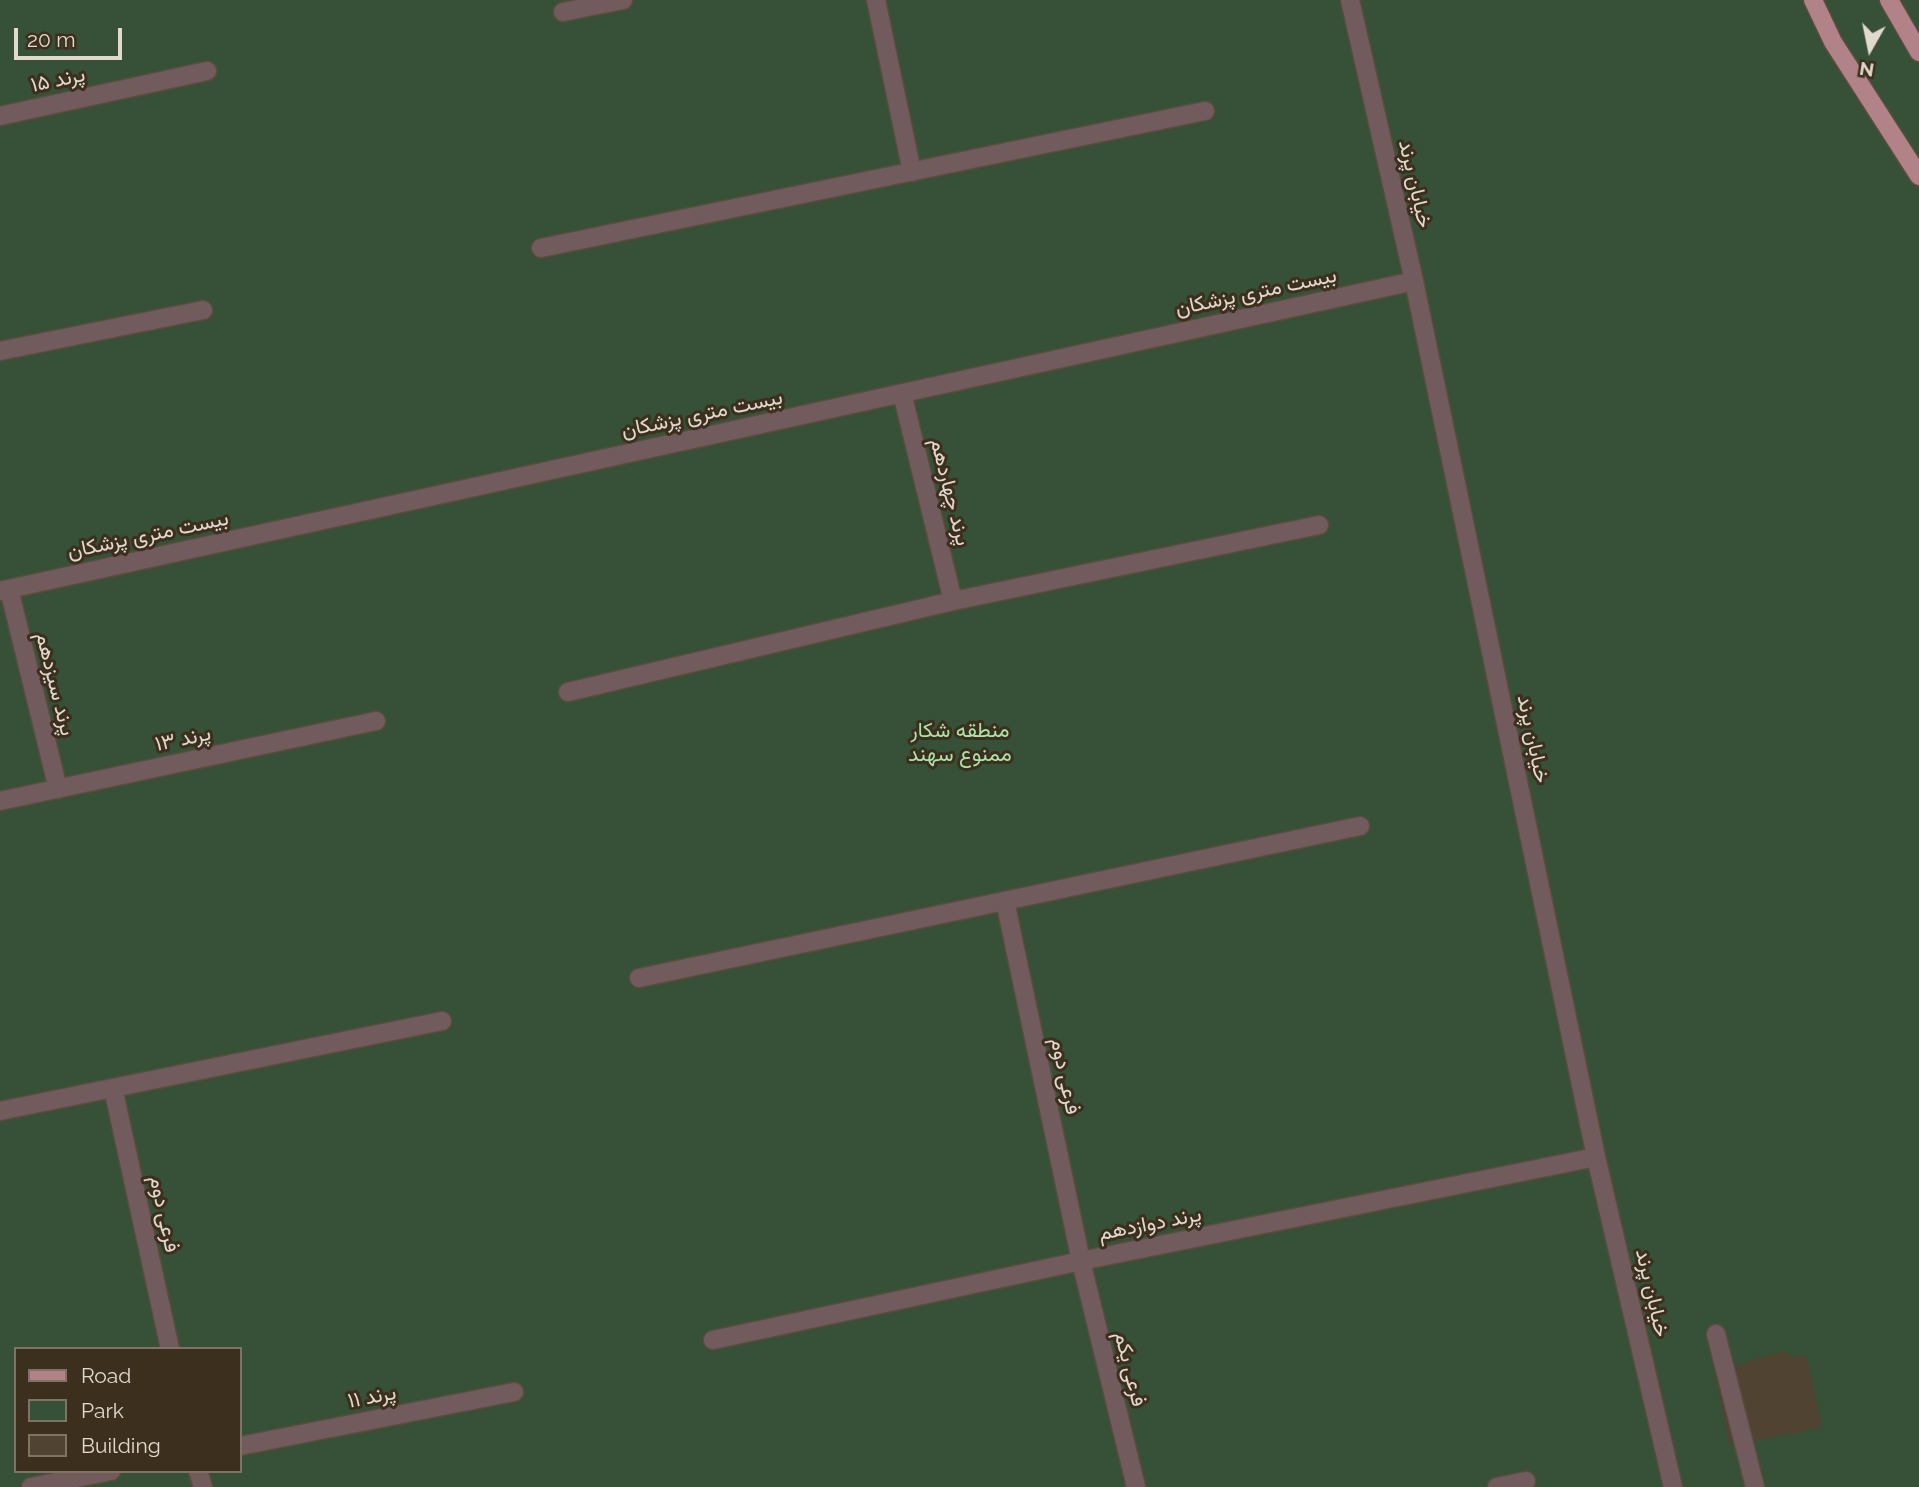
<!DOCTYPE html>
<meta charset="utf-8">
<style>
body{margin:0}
#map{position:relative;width:1919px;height:1487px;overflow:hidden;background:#3c2f1e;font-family:Raleway,sans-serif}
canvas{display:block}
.legend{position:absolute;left:14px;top:1347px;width:228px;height:126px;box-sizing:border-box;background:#3c2f1e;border:2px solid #7e7364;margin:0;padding:9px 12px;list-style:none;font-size:21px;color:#e1d8ce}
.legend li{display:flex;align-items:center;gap:14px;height:35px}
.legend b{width:35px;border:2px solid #7e7364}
.north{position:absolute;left:1835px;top:14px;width:70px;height:70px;-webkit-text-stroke:5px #3c2f1e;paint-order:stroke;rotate:189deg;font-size:19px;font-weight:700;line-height:28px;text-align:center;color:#e1d8ce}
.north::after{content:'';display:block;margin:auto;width:24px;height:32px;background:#e1d8ce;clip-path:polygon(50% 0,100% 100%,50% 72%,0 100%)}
.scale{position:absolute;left:14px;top:28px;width:108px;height:32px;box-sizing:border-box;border:4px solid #e1d8ce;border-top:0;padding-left:9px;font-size:21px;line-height:24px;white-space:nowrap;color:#e1d8ce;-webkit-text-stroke:5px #3c2f1e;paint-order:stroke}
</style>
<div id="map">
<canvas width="1919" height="1487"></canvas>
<ul class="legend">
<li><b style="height:9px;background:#b18288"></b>Road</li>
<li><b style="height:19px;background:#365137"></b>Park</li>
<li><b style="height:19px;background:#514332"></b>Building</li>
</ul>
<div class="north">N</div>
<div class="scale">20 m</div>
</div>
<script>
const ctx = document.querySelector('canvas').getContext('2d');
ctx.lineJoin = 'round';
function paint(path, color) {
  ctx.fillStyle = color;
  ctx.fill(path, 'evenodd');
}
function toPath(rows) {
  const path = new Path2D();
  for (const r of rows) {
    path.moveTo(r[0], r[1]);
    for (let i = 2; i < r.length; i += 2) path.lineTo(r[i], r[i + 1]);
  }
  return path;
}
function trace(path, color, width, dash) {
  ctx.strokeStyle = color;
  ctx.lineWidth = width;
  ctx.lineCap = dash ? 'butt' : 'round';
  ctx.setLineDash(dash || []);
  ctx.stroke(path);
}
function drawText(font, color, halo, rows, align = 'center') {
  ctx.font = font + ' Raleway,Vazirmatn,sans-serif';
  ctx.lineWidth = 6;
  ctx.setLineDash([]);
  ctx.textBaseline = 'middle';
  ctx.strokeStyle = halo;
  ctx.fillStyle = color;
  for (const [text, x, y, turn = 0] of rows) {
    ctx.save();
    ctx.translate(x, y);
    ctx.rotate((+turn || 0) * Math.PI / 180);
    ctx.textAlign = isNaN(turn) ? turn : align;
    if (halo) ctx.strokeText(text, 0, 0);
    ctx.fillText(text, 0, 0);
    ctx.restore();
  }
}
paint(toPath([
 [0,0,1919,0,1919,1487,0,1487],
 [16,1349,240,1349,240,1471,16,1471]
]), '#365137');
paint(toPath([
 [1784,1351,1792,1357,1806,1355,1822,1427,1730,1446,1715,1376,1731,1373,1732,1366]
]), '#514332');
const minor = toPath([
 [876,0,912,172],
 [1350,0,1414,281,1596,1157,1673,1487],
 [563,12,623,0],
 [0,116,207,71],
 [541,248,1205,111],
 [0,351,203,310],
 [902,393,953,601],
 [9,589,58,789],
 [0,591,1414,281],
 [568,692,953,601,1319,525],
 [0,801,376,721],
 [1005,901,1081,1261,1136,1487],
 [639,978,1360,826],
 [113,1088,170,1349],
 [0,1111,442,1021],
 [1716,1334,1755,1487],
 [713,1340,1081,1261,1596,1157],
 [240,1446,514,1392],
 [198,1471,203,1487],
 [31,1487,111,1471],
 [1497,1487,1526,1481]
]);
const major = toPath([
 [1813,0,1833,42,1919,176],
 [1889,0,1919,52]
]);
trace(minor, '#5a4d3e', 21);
trace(major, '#5a4d3e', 21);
trace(minor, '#725b5d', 18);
trace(major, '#b18288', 18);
drawText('21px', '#e1d8ce', '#3c2f1e', [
 ["پرند ۱۵",58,80,-12],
 ["خیابان پرند",1415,184,77],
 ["بیست متری پزشکان",1256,292,-12],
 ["بیست متری پزشکان",702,414,-12],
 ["پرند چهاردهم",950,492,76],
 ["بیست متری پزشکان",148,535,-12],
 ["پرند سیزدهم",55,684,76],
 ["پرند ۱۳",183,739,-12],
 ["خیابان پرند",1533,739,78],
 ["فرعی دوم",1065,1076,78],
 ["فرعی دوم",164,1214,78],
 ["پرند دوازدهم",1150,1224,-11],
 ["خیابان پرند",1652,1293,77],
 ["فرعی یکم",1130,1369,76],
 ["پرند ۱۱",372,1397,-11]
]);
drawText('21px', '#a9e4aa', '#3c2f1e', [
 ["منطقه شکار",960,731],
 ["ممنوع سهند",960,755]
]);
</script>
